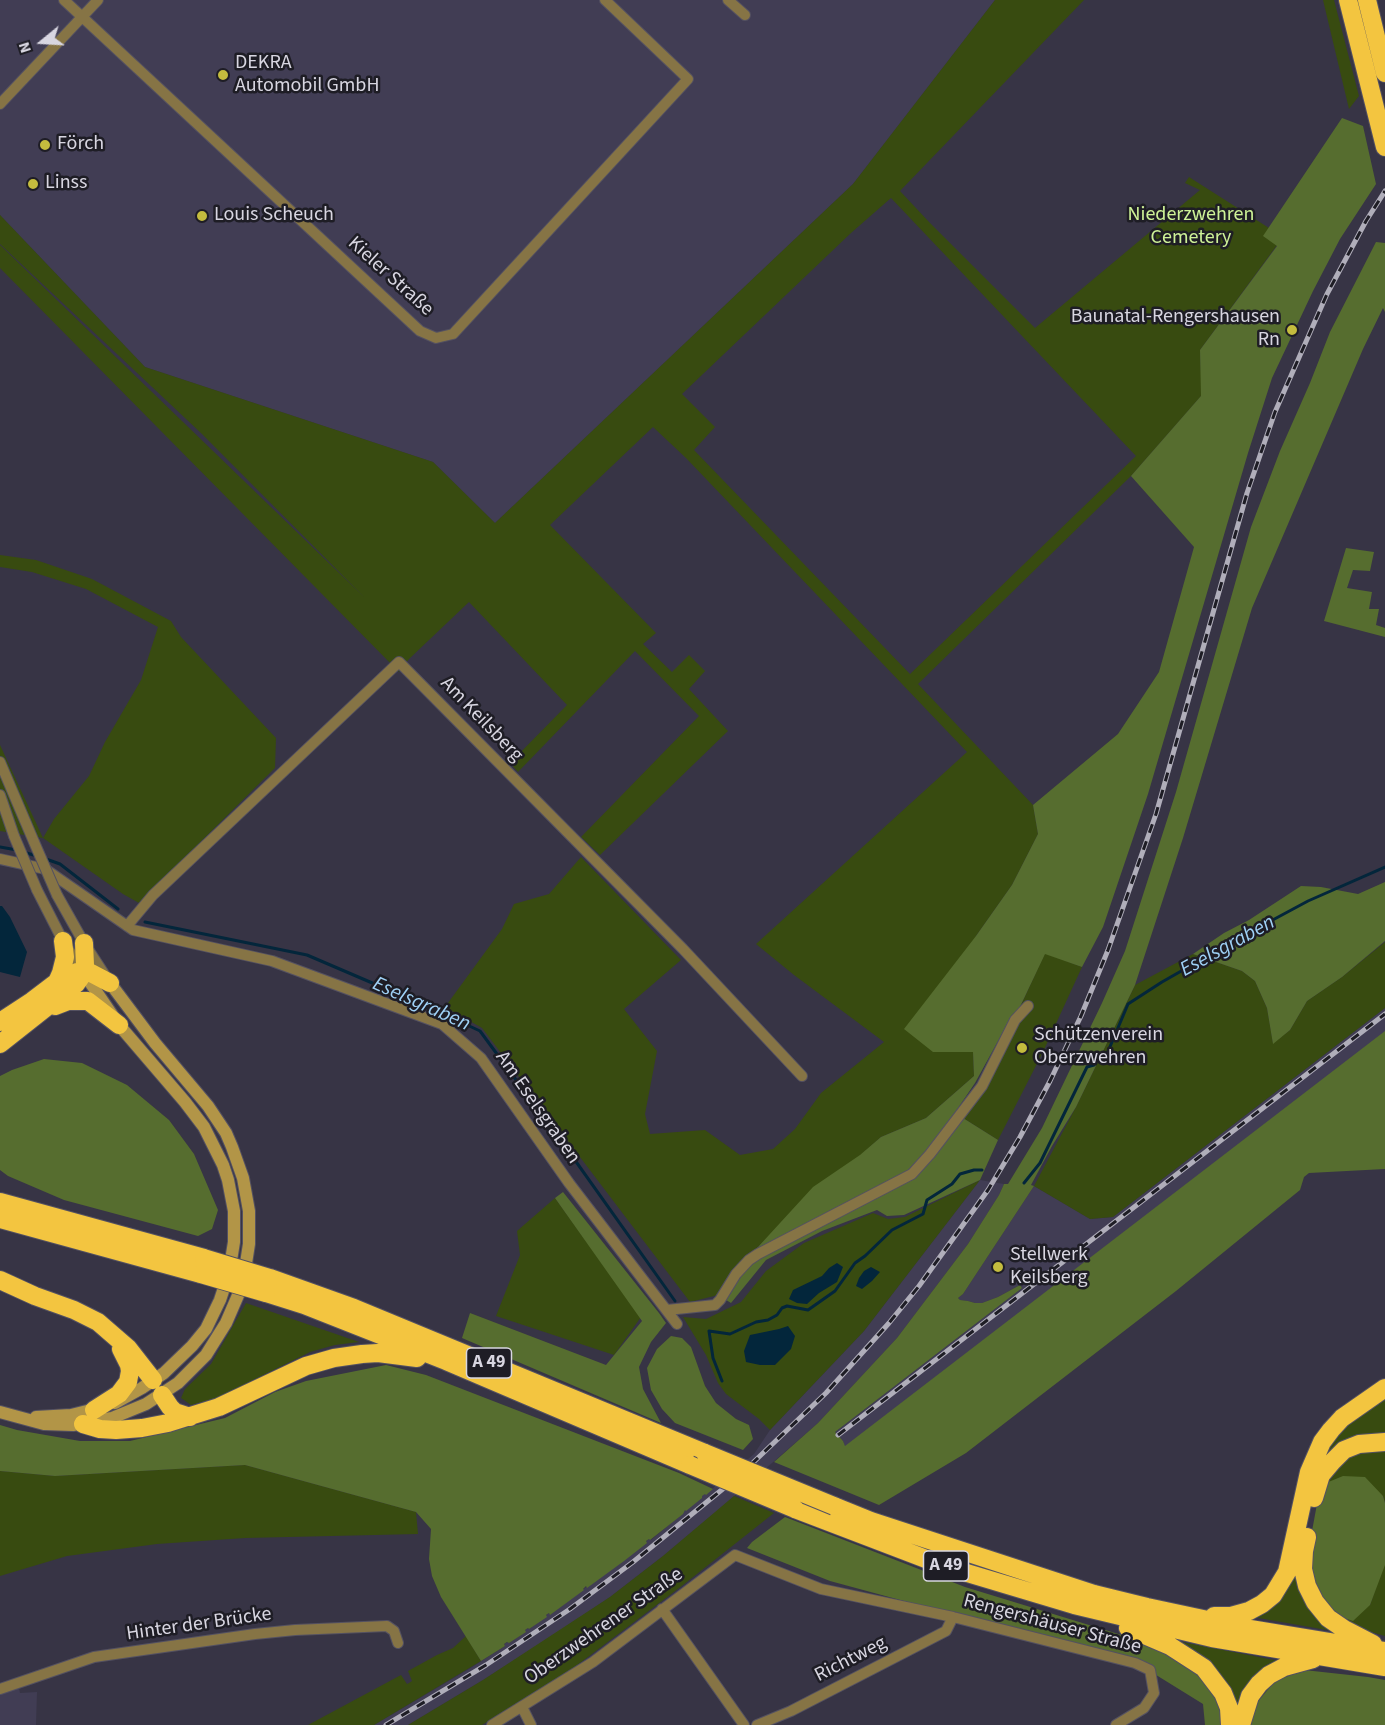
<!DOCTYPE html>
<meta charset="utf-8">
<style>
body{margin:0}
#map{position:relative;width:1385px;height:1725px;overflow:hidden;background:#373445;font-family:"Source Sans 3",sans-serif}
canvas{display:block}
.north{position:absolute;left:12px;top:12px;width:60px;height:60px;-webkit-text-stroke:4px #1e1d25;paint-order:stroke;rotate:252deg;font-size:16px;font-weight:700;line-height:24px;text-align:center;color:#d8d6e1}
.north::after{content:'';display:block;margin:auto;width:21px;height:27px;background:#d8d6e1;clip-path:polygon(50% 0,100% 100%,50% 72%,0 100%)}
</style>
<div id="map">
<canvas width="1385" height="1725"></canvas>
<div class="north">N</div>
</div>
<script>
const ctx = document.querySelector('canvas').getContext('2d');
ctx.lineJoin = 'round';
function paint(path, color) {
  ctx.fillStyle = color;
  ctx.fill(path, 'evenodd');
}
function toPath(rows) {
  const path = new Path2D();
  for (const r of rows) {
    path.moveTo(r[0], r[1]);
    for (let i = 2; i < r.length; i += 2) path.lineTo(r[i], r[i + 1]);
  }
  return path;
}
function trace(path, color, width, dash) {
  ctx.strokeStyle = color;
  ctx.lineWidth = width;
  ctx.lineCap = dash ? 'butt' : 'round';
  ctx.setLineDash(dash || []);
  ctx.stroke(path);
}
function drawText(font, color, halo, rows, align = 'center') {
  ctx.font = font + ' "Source Sans 3",sans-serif';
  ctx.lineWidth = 5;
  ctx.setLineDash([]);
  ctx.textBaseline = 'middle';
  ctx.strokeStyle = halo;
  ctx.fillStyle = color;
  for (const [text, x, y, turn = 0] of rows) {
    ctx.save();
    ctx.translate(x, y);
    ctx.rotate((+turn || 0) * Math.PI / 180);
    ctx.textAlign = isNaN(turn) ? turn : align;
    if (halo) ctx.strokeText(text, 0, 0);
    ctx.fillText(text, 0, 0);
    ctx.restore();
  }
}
paint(toPath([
 [0,0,995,0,853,184,495,523,433,462,145,367,0,215],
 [1385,1008,1385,1032,845,1447,843,1441,835,1432,1022,1288,1020,1285,998,1297,982,1303,975,1303,968,1301,960,1300,958,1298,963,1294,1034,1186,1090,1219,1113,1217],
 [980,1180,1004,1184,999,1195,968,1244,897,1338,818,1423,718,1510,663,1556,610,1597,546,1640,483,1680,408,1725,374,1725,469,1669,505,1646,504,1644,508,1642,509,1643,525,1632,525,1630,528,1628,529,1629,549,1613,551,1614,649,1539,651,1540,682,1514,682,1512,702,1497,701,1496,705,1493,706,1494,754,1454,770,1430,864,1331],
 [19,1688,20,1693,37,1692,36,1725,0,1725,0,1691]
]), '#413d54');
paint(toPath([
 [995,0,1084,0,900,191,930,223,1035,328,1200,190,1185,183,1189,177,1269,228,1264,236,1277,245,1200,350,1202,395,1131,476,918,684,1033,805,1038,834,1012,885,976,936,933,1052,973,1052,974,1076,926,1118,881,1137,734,1268,718,1295,690,1302,482,1028,445,1007,502,929,514,904,549,894,581,857,681,960,624,1009,657,1051,645,1114,650,1134,705,1130,740,1155,773,1149,795,1129,821,1093,884,1042,794,975,756,944,967,752,686,458,653,427,550,525,656,633,643,644,672,672,689,655,705,671,689,689,728,731,600,855,581,837,699,716,635,651,518,772,510,763,567,705,469,602,409,659,399,672,0,268,0,245,364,597,202,434,0,244,0,215,145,367,433,462,495,523,853,184],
 [891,198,1136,456,910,674,694,450,715,427,682,394,851,233],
 [1323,0,1334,0,1359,96,1349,109],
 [0,555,36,560,92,579,171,621,181,637,276,738,275,768,139,903,123,894,43,838,0,831,0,745,43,838,54,819,89,776,105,742,141,680,158,627,86,589,32,572,0,567],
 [1385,942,1385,1008,1113,1217,1090,1219,1034,1186,1076,1107,1135,985,1193,954,1242,971,1255,981,1267,1008,1273,1043,1290,1030,1307,1001,1342,977],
 [1045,953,1082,967,1043,1052,998,1140,963,1118,1021,1005],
 [980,1180,864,1331,770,1430,759,1419,726,1394,718,1383,706,1355,683,1317,706,1319,741,1302,766,1271,804,1243,873,1213,888,1219,905,1217],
 [555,1198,641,1317,614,1355,496,1316,520,1255,517,1231],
 [246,1303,359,1342,335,1345,310,1352,217,1398,191,1405,181,1398,185,1389,211,1364],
 [1385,1394,1385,1436,1317,1465,1344,1424],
 [1361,1450,1385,1450,1385,1503,1383,1496,1326,1483,1342,1459],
 [245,1465,416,1512,418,1534,245,1538,157,1544,67,1556,0,1576,0,1471,55,1476],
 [734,1496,774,1513,683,1585,568,1672,482,1725,408,1725,483,1680,610,1597,663,1556],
 [1385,1560,1385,1636,1350,1626,1335,1615,1370,1605],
 [1292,1569,1344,1633,1247,1616],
 [466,1636,481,1661,374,1725,308,1725,401,1675,407,1684,409,1683,412,1681,408,1671,437,1655,453,1648],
 [1172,1640,1284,1662,1238,1718]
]), '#384b10');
paint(toPath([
 [1342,118,1363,126,1376,184,1340,239,1313,291,1272,378,1248,453,1148,794,1103,927,1082,967,1045,954,1018,1011,1009,1021,975,1083,956,1111,963,1118,998,1140,980,1180,904,1215,887,1216,877,1210,822,1231,766,1260,731,1303,718,1295,734,1268,758,1247,813,1187,860,1155,881,1137,926,1118,974,1076,973,1052,933,1052,904,1029,976,936,1012,885,1038,834,1033,805,1118,734,1159,672,1194,547,1131,476,1201,396,1200,350,1277,246,1263,236],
 [1376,242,1385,243,1385,312,1383,308,1363,349,1252,608,1183,838,1135,985,1076,1107,1052,1146,1031,1185,1034,1186,963,1294,958,1298,960,1300,968,1301,975,1303,982,1303,998,1297,1020,1285,1022,1288,835,1432,843,1441,845,1446,1385,1031,1385,1169,1309,1173,1304,1177,1300,1190,1176,1291,966,1453,879,1505,774,1462,818,1423,897,1338,968,1244,999,1195,1004,1184,1008,1184,1042,1128,1102,1003,1125,951,1176,792,1251,527,1280,451,1310,383,1330,332],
 [1346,548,1374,552,1370,571,1353,570,1347,588,1372,592,1369,609,1379,609,1376,625,1385,628,1385,637,1324,621],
 [1385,882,1385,941,1342,977,1307,1001,1290,1030,1273,1044,1267,1008,1255,981,1242,971,1193,954,1224,933,1249,920,1301,886,1321,887,1358,894],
 [44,1059,82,1063,127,1085,169,1120,194,1154,218,1210,212,1229,198,1236,64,1200,8,1176,0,1170,0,1076,12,1070],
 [563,1192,659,1313,666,1323,651,1342,639,1367,643,1389,661,1423,462,1338,470,1313,606,1365,642,1321,555,1198],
 [671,1336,682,1338,691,1347,705,1386,716,1403,736,1419,749,1425,753,1439,743,1450,675,1423,662,1409,651,1390,647,1368,657,1349],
 [386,1365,426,1375,679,1473,713,1489,706,1495,705,1494,702,1496,702,1498,686,1511,685,1510,683,1514,650,1540,649,1539,646,1541,647,1543,624,1561,587,1588,586,1586,583,1589,584,1590,550,1615,549,1613,546,1615,547,1617,529,1629,528,1628,525,1630,526,1632,509,1643,507,1642,504,1644,505,1646,481,1661,441,1597,432,1576,429,1559,431,1529,416,1512,245,1465,55,1476,0,1471,0,1425,17,1430,80,1441,130,1441,225,1418,275,1392,306,1381],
 [1343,1476,1365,1477,1383,1496,1385,1503,1385,1565,1370,1605,1353,1621,1335,1615,1309,1577,1312,1531,1317,1504,1326,1483],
 [785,1517,965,1587,1138,1640,1176,1655,1204,1674,1220,1702,1221,1725,1205,1725,1203,1704,1140,1665,830,1581,747,1548,752,1542],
 [1304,1670,1368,1677,1385,1680,1385,1725,1249,1725,1255,1705,1275,1681]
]), '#566d2f');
paint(toPath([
 [0,906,2,906,10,917,27,952,20,977,0,972],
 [837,1263,843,1267,837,1282,819,1293,807,1304,797,1303,789,1299,793,1290,822,1276,829,1268],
 [871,1267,880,1272,872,1281,862,1289,856,1286,859,1278,864,1271],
 [788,1326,795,1336,791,1349,775,1365,760,1365,746,1362,744,1351,750,1335,779,1329]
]), '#03263b');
trace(toPath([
 [0,847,17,850],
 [23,852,37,856],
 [46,859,60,864,118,909],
 [145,922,307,955,433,1009,480,1031,567,1149,675,1301],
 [1104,1061,1128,1004,1162,982,1241,937,1308,901,1385,867],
 [1024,1183,1040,1163,1087,1067,1094,1065],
 [722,1381,713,1358,709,1331,730,1334,756,1322,768,1320,777,1315,782,1308,787,1306,808,1310,835,1291,855,1263,865,1256,892,1230,923,1214,927,1200,952,1184,960,1174,974,1170,982,1170]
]), '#03263b', 3);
const street = toPath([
 [64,0,420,331,436,338,453,334,688,79,605,0],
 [728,0,745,15],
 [0,104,98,0],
 [0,762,34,842],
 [0,795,14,836],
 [0,859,45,869,133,930,272,961,442,1024,481,1058,569,1183,677,1324],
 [37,890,63,941,83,971],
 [57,895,84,943,108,980],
 [127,926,153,895,399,662,683,949,802,1076],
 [667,1310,715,1305,720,1300,736,1274,749,1260,758,1254,912,1174,930,1154,982,1086,1015,1020,1028,1006],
 [662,1609,744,1725],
 [0,1689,94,1657,255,1634,295,1630,387,1626,394,1631,398,1643],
 [522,1707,531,1725],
 [492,1725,593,1662,735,1555,821,1589,953,1617,1135,1663,1150,1670,1154,1693,1144,1708,1116,1725],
 [757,1725,791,1711,946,1631,953,1617]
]);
const secondary = toPath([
 [83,972,119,1025,185,1102,204,1127,223,1165,228,1180,234,1211,234,1242,229,1273,220,1300,206,1329,192,1346,164,1373,142,1388,115,1403],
 [0,1412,44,1424,73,1425,112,1418,146,1404,178,1383,206,1355,226,1323,239,1293,244,1276,249,1244,249,1211,243,1178,232,1147,226,1133,208,1106,155,1043,110,983],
 [36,1417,71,1415,99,1408]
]);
const highway = toPath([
 [1348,0,1385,147],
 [1367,0,1385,73],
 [57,982,61,973,65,957,63,941],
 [55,1006,68,1001,88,1001,119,1025],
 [0,1022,32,1001,57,982,77,972,91,973,110,983],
 [0,1044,76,984,81,977,85,965,84,943],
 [0,1202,204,1258],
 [0,1219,201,1274],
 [270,1278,354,1308,705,1453],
 [0,1280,35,1296,74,1310,98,1322,128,1348,153,1380],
 [266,1293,304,1305,446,1361,690,1465],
 [162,1395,170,1407,175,1412,190,1417],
 [94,1410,119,1394,128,1382,130,1371,129,1365,121,1349],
 [83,1424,100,1429,116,1430,142,1428,168,1423,219,1407,306,1366,334,1358,362,1354,378,1353,417,1358],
 [1314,1498,1321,1475,1332,1462,1344,1450,1359,1444,1385,1442],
 [834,1506,871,1521,1094,1594,1147,1607,1250,1629,1385,1651],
 [795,1509,947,1567,1074,1605,1212,1638,1385,1667],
 [1307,1537,1304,1551,1303,1569,1307,1586,1315,1602,1328,1618,1344,1629,1373,1644],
 [1214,1616,1231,1616,1249,1611,1262,1604,1273,1595,1287,1572,1309,1472,1322,1442,1331,1430,1342,1418,1385,1388],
 [1128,1628,1170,1646,1204,1668,1223,1693,1229,1708,1230,1725],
 [1241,1725,1250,1696,1259,1684,1269,1675,1284,1667,1313,1659]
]);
trace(street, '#545161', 12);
trace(secondary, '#545161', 14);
trace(highway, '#545161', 20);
trace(street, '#867445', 10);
trace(secondary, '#b29547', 12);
trace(highway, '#f3c540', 18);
const rail = toPath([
 [838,1435,1385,1014],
 [386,1725,486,1665,570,1609,633,1562,740,1475,826,1393,889,1323,919,1286,988,1190,1020,1137,1050,1081,1081,1016,1108,950,1156,814,1247,493,1275,412,1327,294,1366,221,1385,191]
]);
trace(rail, '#b0aeba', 5);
trace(rail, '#1e1d25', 3, [9]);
const streetBridge = toPath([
 [14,836,37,890],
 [34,842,57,895]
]);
const highwayBridge = toPath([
 [204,1258,270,1278],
 [201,1274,266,1293],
 [705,1453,834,1506],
 [690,1465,795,1509]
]);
trace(streetBridge, '#545161', 12, []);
trace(highwayBridge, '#545161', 20, []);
trace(streetBridge, '#867445', 10);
trace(highwayBridge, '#f3c540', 18);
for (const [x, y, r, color] of [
 [223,75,6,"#c4bc3e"],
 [45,145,6,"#c4bc3e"],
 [33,184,6,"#c4bc3e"],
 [202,216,6,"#c4bc3e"],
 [1292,330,6,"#c4bc3e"],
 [1022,1048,6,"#c4bc3e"],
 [998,1267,6,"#c4bc3e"]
]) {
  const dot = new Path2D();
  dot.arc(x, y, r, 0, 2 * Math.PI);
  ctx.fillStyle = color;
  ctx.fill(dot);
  trace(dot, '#1e1d25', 2);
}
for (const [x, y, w] of [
 [489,1363,45],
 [946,1566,45]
]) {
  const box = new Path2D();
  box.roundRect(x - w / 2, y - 15, w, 30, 4.5);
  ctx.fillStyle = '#1e1d25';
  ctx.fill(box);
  trace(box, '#d8d6e1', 1.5);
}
drawText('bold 18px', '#d8d6e1', null, [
 ["A 49",489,1363],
 ["A 49",946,1566]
]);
drawText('20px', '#d8d6e1', '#1e1d25', [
 ["DEKRA",235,64],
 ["Automobil GmbH",235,87],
 ["Förch",57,145],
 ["Linss",45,184],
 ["Louis Scheuch",214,216],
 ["Baunatal-Rengershausen",1280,318,"right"],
 ["Rn",1280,341,"right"],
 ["Schützenverein",1034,1036],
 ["Oberzwehren",1034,1059],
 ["Stellwerk",1010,1256],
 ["Keilsberg",1010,1279]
], 'left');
drawText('20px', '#cef297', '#1e1d25', [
 ["Niederzwehren",1191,216],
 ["Cemetery",1191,239]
]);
drawText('20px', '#d8d6e1', '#1e1d25', [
 ["Kieler Straße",390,277,42],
 ["Am Keilsberg",481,720,46],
 ["Am Eselsgraben",537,1108,55],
 ["Hinter der Brücke",199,1625,-8],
 ["Rengershäuser Straße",1052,1625,15],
 ["Oberzwehrener Straße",604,1627,-35],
 ["Richtweg",851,1660,-27]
]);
drawText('italic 21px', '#9fd1f6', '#1e1d25', [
 ["Eselsgraben",1228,947,-29],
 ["Eselsgraben",421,1005,24]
]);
</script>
